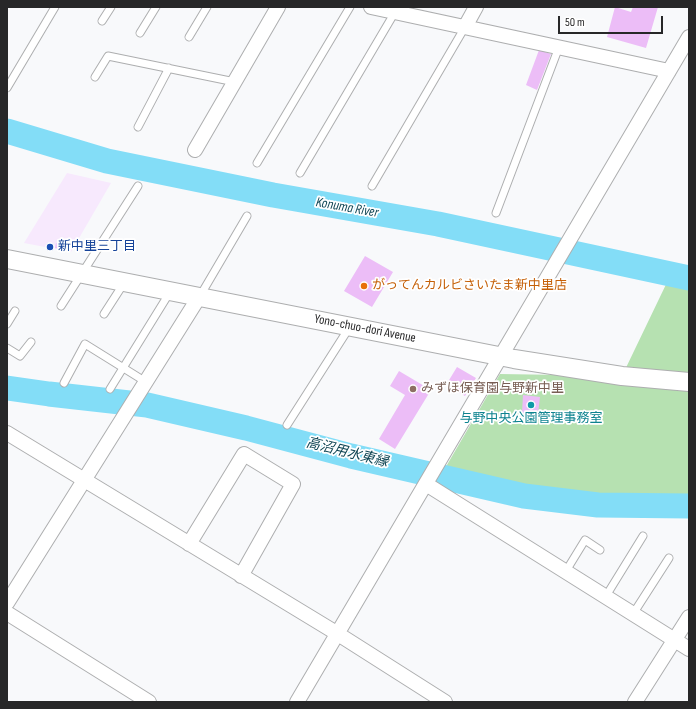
<!DOCTYPE html>
<meta charset="utf-8">
<style>
body{margin:0}
#map{position:relative;width:696px;height:709px;overflow:hidden;background:#f8f9fb;font-family:"Sofia Sans Condensed",sans-serif}
canvas{display:block}
.frame{position:absolute;inset:0;border:8px solid #272728;pointer-events:none}
.scale{position:absolute;left:558px;top:16px;width:105px;height:18px;box-sizing:border-box;border:2px solid #272728;border-top:0;padding-left:5px;font-size:12px;line-height:14px;white-space:nowrap;color:#272728;-webkit-text-stroke:3px #fff;paint-order:stroke}
</style>
<div id="map">
<canvas width="696" height="709"></canvas>
<div class="frame"></div>
<div class="scale">50 m</div>
</div>
<script>
const ctx = document.querySelector('canvas').getContext('2d');
ctx.lineJoin = 'round';
function paint(path, color) {
  ctx.fillStyle = color;
  ctx.fill(path, 'evenodd');
}
function toPath(rows) {
  const path = new Path2D();
  for (const r of rows) {
    path.moveTo(r[0], r[1]);
    for (let i = 2; i < r.length; i += 2) path.lineTo(r[i], r[i + 1]);
  }
  return path;
}
function trace(path, color, width, dash) {
  ctx.strokeStyle = color;
  ctx.lineWidth = width;
  ctx.lineCap = dash ? 'butt' : 'round';
  ctx.setLineDash(dash || []);
  ctx.stroke(path);
}
function drawText(font, color, halo, rows, align = 'center') {
  ctx.font = font + ' "Sofia Sans Condensed","Noto Sans JP",sans-serif';
  ctx.lineWidth = 3.5;
  ctx.setLineDash([]);
  ctx.textBaseline = 'middle';
  ctx.strokeStyle = halo;
  ctx.fillStyle = color;
  for (const [text, x, y, turn = 0] of rows) {
    ctx.save();
    ctx.translate(x, y);
    ctx.rotate((+turn || 0) * Math.PI / 180);
    ctx.textAlign = isNaN(turn) ? turn : align;
    if (halo) ctx.strokeText(text, 0, 0);
    ctx.fillText(text, 0, 0);
    ctx.restore();
  }
}
paint(toPath([
 [67,173,111,183,71,252,24,243]
]), '#f7e9fd');
paint(toPath([
 [671,274,689,277,689,499,600,496,525,490,444,470,500,374,622,376]
]), '#b6e1b1');
trace(toPath([
 [7,131,107,161,273,195,438,224,689,278],
 [7,388,49,394,147,405,246,428,351,456,524,496,598,505,689,506]
]), '#83ddf7', 25);
paint(toPath([
 [615,7,631,12,633,7,658,7,646,48,607,37],
 [539,50,551,54,537,90,526,85],
 [56,243,68,245,67,250,55,248],
 [365,256,393,272,372,307,344,291],
 [457,367,476,378,465,396,446,385],
 [399,371,431,390,395,449,379,439,405,395,390,386],
 [523,395,540,397,538,414,522,413]
]), '#ecbdf7');
const service = toPath([
 [102,21,111,7],
 [140,33,156,7],
 [189,37,207,7],
 [95,77,108,56,235,82],
 [7,88,55,7],
 [138,127,169,68],
 [257,163,350,7],
 [300,173,395,12],
 [372,186,465,27],
 [496,213,559,47],
 [200,296,247,216],
 [61,306,138,186],
 [104,314,124,283],
 [7,324,15,311],
 [7,348,20,356,31,342],
 [64,383,85,344,146,382],
 [110,389,170,292],
 [287,425,349,328],
 [566,571,585,540,600,550],
 [606,596,643,536],
 [633,614,669,558]
]);
const minor = toPath([
 [371,7,669,71],
 [465,27,476,7],
 [195,150,278,7],
 [7,433,338,634,445,702],
 [426,484,689,649],
 [189,544,244,454,293,484,241,576],
 [7,603,199,297],
 [7,613,149,702],
 [297,702,689,37],
 [635,702,689,617]
]);
const tertiary = toPath([
 [7,259,514,359,622,376,689,382]
]);
trace(service, '#adaeaf', 9);
trace(minor, '#adaeaf', 16);
trace(tertiary, '#adaeaf', 20);
trace(service, '#fff', 7);
trace(minor, '#fff', 14);
trace(tertiary, '#fff', 18);
for (const [x, y, r, color] of [
 [50,247,4,"#1a4fb4"],
 [364,286,4,"#e8710a"],
 [413,389,4,"#8d6e63"],
 [531,405,4,"#0f9aa8"]
]) {
  const dot = new Path2D();
  dot.arc(x, y, r, 0, 2 * Math.PI);
  ctx.fillStyle = color;
  ctx.fill(dot);
  trace(dot, '#fff', 1.5);
}
drawText('13px', '#164399', '#fff', [
 ["新中里三丁目",58,247]
], 'left');
drawText('13px', '#c56008', '#fff', [
 ["がってんカルビさいたま新中里店",372,286]
], 'left');
drawText('13px', '#272728', '#fff', [
 ["Yono-chuo-dori Avenue",365,329,11]
]);
drawText('13px', '#785e54', '#fff', [
 ["みずほ保育園与野新中里",421,389]
], 'left');
drawText('13px', '#0d838f', '#fff', [
 ["与野中央公園管理事務室",531,419]
]);
drawText('italic 14px', '#114755', '#fff', [
 ["Konuma River",347,208,10],
 ["高沼用水東縁",347,453,14]
]);
</script>
